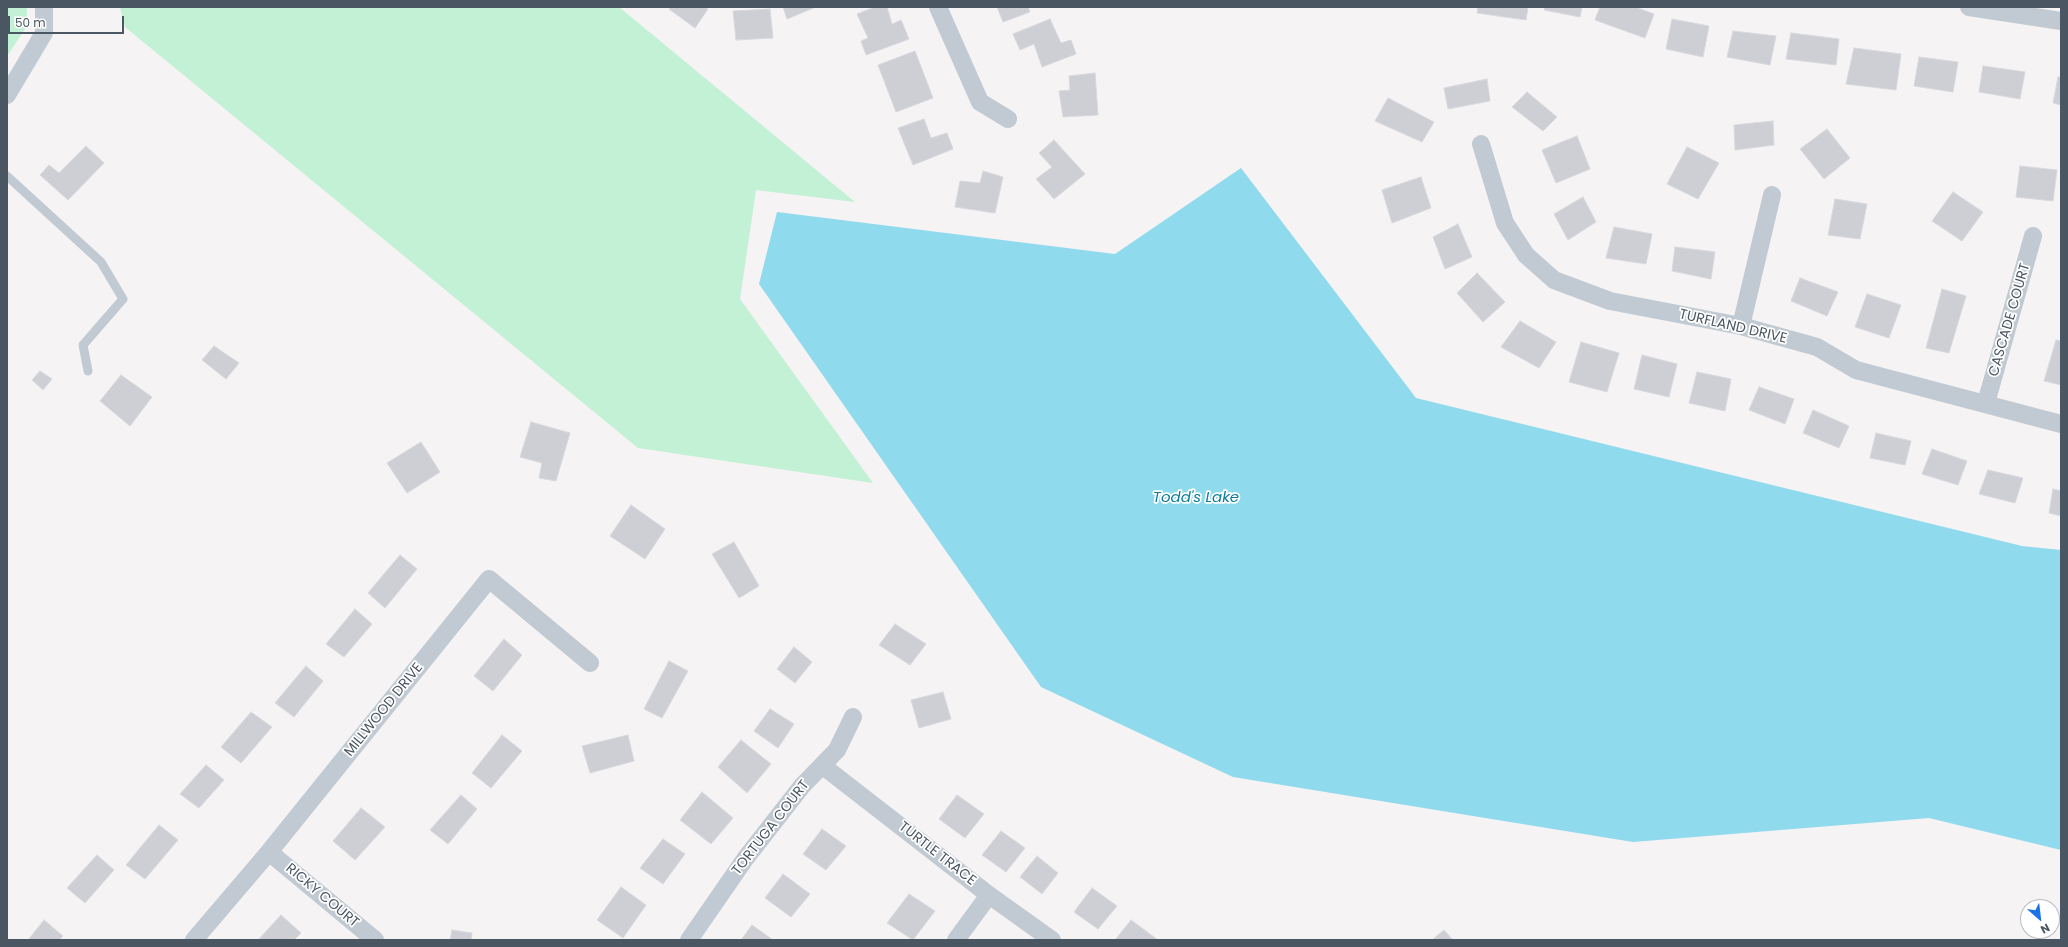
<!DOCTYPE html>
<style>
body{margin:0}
#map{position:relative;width:2068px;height:947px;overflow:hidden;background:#f5f3f3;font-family:Poppins,sans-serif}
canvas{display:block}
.frame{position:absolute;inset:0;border:8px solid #4a5661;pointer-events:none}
.north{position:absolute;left:2020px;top:899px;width:40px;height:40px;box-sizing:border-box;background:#fff;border:1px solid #b7bbc0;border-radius:50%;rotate:152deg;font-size:11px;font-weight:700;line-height:16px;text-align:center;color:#4a5661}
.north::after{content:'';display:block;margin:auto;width:14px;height:18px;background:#1a73e8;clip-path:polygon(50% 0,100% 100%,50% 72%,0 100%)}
.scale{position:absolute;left:8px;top:16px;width:116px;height:18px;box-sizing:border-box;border:2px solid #4a5661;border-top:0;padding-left:5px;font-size:12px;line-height:14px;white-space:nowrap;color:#4a5661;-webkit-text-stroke:3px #fff;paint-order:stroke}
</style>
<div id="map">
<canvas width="2068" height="947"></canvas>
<div class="frame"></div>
<div class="north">N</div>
<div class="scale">50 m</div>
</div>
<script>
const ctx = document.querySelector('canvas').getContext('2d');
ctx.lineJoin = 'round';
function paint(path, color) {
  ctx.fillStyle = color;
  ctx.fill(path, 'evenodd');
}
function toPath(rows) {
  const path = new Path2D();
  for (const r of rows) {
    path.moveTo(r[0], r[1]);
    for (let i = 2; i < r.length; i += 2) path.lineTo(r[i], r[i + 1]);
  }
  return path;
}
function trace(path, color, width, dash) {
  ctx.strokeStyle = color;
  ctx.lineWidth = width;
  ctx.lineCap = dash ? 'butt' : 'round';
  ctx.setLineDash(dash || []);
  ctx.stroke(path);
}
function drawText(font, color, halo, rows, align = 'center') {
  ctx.font = font + ' Poppins,sans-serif';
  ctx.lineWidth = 3.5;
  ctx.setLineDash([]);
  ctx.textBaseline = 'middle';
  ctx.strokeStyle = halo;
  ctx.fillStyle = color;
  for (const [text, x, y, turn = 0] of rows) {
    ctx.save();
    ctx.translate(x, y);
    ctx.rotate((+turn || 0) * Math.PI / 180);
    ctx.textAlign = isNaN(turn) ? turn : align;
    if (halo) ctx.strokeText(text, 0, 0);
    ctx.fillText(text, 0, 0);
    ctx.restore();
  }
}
paint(toPath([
 [7,7,27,7,27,26,7,56],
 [120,7,619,7,855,202,756,190,740,299,873,483,638,448,125,27]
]), '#c3f1d5');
paint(toPath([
 [1241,168,1416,398,2022,546,2061,550,2061,850,1929,818,1633,842,1233,777,1041,687,759,284,777,212,1115,254]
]), '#90daee');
const building = toPath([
 [671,7,705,7,708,9,695,28,669,9,671,7],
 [783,7,816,7,787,19,783,7],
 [875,7,887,7,892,24,901,20,909,39,866,55,861,41,868,38,857,14,875,7],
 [997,7,1028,7,1030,12,1003,22,997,7],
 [1478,7,1528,7,1526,20,1477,13,1478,7],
 [1545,7,1582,7,1580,17,1544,10,1545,7],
 [1600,7,1635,7,1654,14,1645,38,1595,20,1600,7],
 [770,9,773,38,736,40,733,11,770,9],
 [1050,19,1061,43,1071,40,1076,54,1042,67,1034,44,1020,50,1013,34,1050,19],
 [1672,19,1709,26,1703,57,1666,49,1672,19],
 [1733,31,1776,36,1770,65,1727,57,1733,31],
 [1791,33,1839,39,1836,65,1786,59,1791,33],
 [1854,48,1901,54,1896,90,1846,84,1854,48],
 [915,51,933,98,896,112,878,65,915,51],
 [1919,57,1958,62,1953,92,1914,86,1919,57],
 [1983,66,2025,72,2020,99,1979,92,1983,66],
 [1095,73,1098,115,1063,117,1059,91,1070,90,1069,76,1095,73],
 [2058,77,2061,77,2061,105,2053,103,2058,77],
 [1487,79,1490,101,1448,109,1444,88,1487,79],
 [1527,92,1557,117,1543,131,1512,107,1527,92],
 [1388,98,1434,122,1422,142,1375,121,1388,98],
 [924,119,931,138,947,133,953,149,913,165,898,128,924,119],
 [1773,121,1774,145,1735,150,1734,125,1773,121],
 [1827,129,1850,158,1824,179,1800,149,1827,129],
 [1577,136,1590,169,1556,183,1542,150,1577,136],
 [1054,140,1085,174,1054,199,1036,179,1052,167,1039,153,1054,140],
 [86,146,104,163,68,200,40,175,49,165,59,173,86,146],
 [1687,147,1719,163,1698,199,1667,184,1687,147],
 [2020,166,2057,170,2053,201,2016,197,2020,166],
 [983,171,1003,177,995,213,955,207,960,181,980,183,983,171],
 [1421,177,1431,208,1392,223,1382,190,1421,177],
 [1953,192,1983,212,1962,241,1932,221,1953,192],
 [1583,197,1596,222,1568,240,1554,214,1583,197],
 [1835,199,1867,204,1860,239,1828,235,1835,199],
 [1458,224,1472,257,1445,269,1433,237,1458,224],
 [1614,227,1652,234,1646,264,1606,258,1614,227],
 [1675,247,1715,252,1711,279,1672,271,1675,247],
 [1477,273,1505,302,1483,322,1457,293,1477,273],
 [1800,278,1838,292,1827,316,1791,301,1800,278],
 [1942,289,1966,296,1949,353,1926,348,1942,289],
 [1867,294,1901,305,1889,338,1855,327,1867,294],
 [1520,321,1556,342,1539,368,1501,347,1520,321],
 [2056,340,2061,341,2061,385,2044,381,2056,340],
 [1581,342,1619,353,1607,392,1569,382,1581,342],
 [214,346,239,363,226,379,202,360,214,346],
 [1642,355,1677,364,1669,397,1634,389,1642,355],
 [40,371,52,379,43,390,32,380,40,371],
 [1697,372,1731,379,1725,411,1689,403,1697,372],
 [121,375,152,397,130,426,100,401,121,375],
 [1759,387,1794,399,1785,424,1749,410,1759,387],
 [1813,410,1849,426,1839,448,1803,433,1813,410],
 [531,422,570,433,556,481,539,478,542,463,520,457,531,422],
 [1876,433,1911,441,1905,465,1870,458,1876,433],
 [421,442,440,472,407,493,387,463,421,442],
 [1932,449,1967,461,1958,485,1922,474,1932,449],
 [1988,470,2023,478,2015,503,1979,494,1988,470],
 [2053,489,2061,491,2061,516,2049,513,2053,489],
 [631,505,665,529,645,559,610,536,631,505],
 [734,542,759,586,739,598,712,554,734,542],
 [400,555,417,569,385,608,368,593,400,555],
 [355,609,372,624,344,657,326,644,355,609],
 [895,624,926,644,910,665,879,645,895,624],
 [504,639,522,655,493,691,474,676,504,639],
 [794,647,812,662,795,683,777,669,794,647],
 [669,661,688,671,662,718,644,709,669,661],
 [306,666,323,681,294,717,275,703,306,666],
 [943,692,951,719,919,728,911,700,943,692],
 [770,709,794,724,778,748,754,731,770,709],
 [251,712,272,727,241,763,221,747,251,712],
 [502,735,522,751,491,788,472,773,502,735],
 [628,735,634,761,590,773,582,746,628,735],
 [741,740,771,764,747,793,718,767,741,740],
 [206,765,224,780,199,808,180,794,206,765],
 [702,792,733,818,711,844,680,820,702,792],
 [461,795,477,809,448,844,430,830,461,795],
 [957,795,984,814,965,838,939,819,957,795],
 [361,808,385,827,355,860,333,841,361,808],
 [159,825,178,840,145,879,126,865,159,825],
 [822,829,846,846,826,870,803,854,822,829],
 [1001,831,1025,848,1006,872,982,855,1001,831],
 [663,839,685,854,663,884,640,868,663,839],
 [97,855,114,870,85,903,67,888,97,855],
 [1037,856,1058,873,1042,894,1020,877,1037,856],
 [783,874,810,894,791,917,765,898,783,874],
 [621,887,646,905,623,938,597,920,621,887],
 [1092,888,1117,906,1098,929,1074,912,1092,888],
 [909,894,935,911,913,940,887,923,909,894],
 [281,915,301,933,294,940,258,940,281,915],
 [44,920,63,936,59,940,28,940,44,920],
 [1131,920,1158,940,1115,940,1131,920],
 [752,925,773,940,741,940,752,925],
 [452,930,472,933,471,940,450,940,452,930],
 [1444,930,1453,940,1432,940,1444,930]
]);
paint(building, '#cdcfd5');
trace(building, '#d7d9de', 1);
trace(toPath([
 [7,176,101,262,123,299,83,345,88,371]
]), '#c1cad2', 9);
trace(toPath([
 [938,7,980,102,1008,119],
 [1969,7,2061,21],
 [7,95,44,33,44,7],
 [1481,144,1505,223,1526,255,1554,280,1610,301,1741,326,1817,347,1856,370,2061,424],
 [1741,326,1772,195],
 [1986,403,2033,236],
 [823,766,989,895,1052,940],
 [269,852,375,940],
 [194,940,269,852,489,579,590,663],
 [689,940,745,859,802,786,837,750,853,717],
 [956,940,989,895]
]), '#c1cad2', 18);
drawText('14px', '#4a5661', '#fff', [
 ["CASCADE COURT",2010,320,-74],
 ["TURFLAND DRIVE",1733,327,13],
 ["MILLWOOD DRIVE",384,710,-51],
 ["TORTUGA COURT",771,828,-52],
 ["TURTLE TRACE",937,854,38],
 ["RICKY COURT",322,896,40]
]);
drawText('italic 15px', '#0c7c9b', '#fff', [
 ["Todd's Lake",1196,498]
]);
</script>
